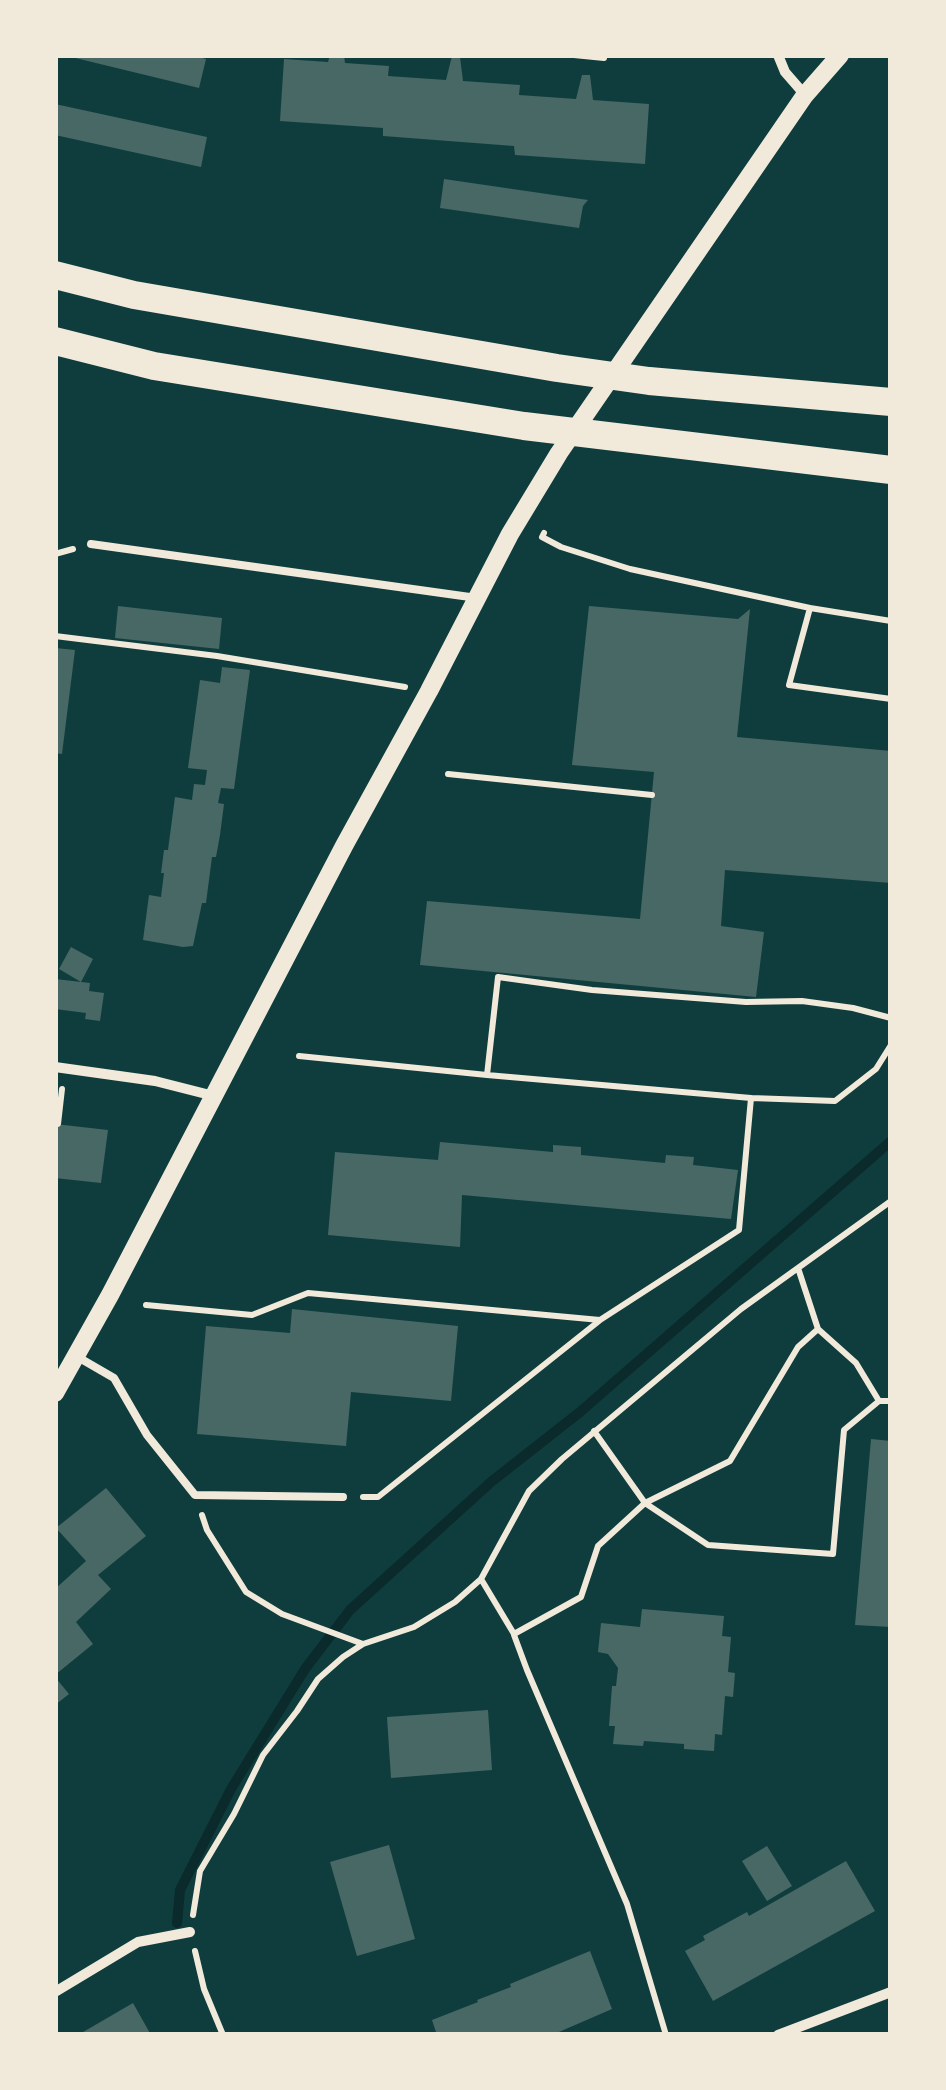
<!DOCTYPE html>
<style>
body{margin:0}
#map{position:relative;width:946px;height:2090px;overflow:hidden;background:#0f3d3e;font-family:"Alegreya Sans",sans-serif}
canvas{display:block}
.frame{position:absolute;inset:0;border:58px solid #f1e9da;pointer-events:none}
</style>
<div id="map">
<canvas width="946" height="2090"></canvas>
<div class="frame"></div>
</div>
<script>
const ctx = document.querySelector('canvas').getContext('2d');
ctx.lineJoin = 'round';
function toPath(rows) {
  const path = new Path2D();
  for (const r of rows) {
    path.moveTo(r[0], r[1]);
    for (let i = 2; i < r.length; i += 2) path.lineTo(r[i], r[i + 1]);
  }
  return path;
}
function trace(path, color, width, dash) {
  ctx.strokeStyle = color;
  ctx.lineWidth = width;
  ctx.lineCap = dash ? 'butt' : 'round';
  ctx.setLineDash(dash || []);
  ctx.stroke(path);
}
function paint(path, color) {
  ctx.fillStyle = color;
  ctx.fill(path, 'evenodd');
}
trace(toPath([
 [177,1923,180,1890,231,1789,305,1669,350,1610,491,1482,580,1412,891,1141]
]), '#0a2a2b', 10);
paint(toPath([
 [63,55,191,55,206,59,199,88],
 [330,55,344,55,345,63,389,66,388,76,446,80,452,56,460,57,463,81,520,85,519,95,576,99,582,75,590,75,593,100,649,104,645,164,515,155,514,146,383,136,383,128,280,121,284,59,328,62],
 [55,104,207,137,201,167,55,135],
 [444,179,588,200,583,206,579,228,440,208],
 [118,606,222,618,219,649,115,638],
 [589,606,738,619,750,609,737,737,891,751,891,883,725,870,721,926,764,932,756,997,420,965,427,901,640,919,654,772,572,765],
 [55,648,75,650,62,754,55,753],
 [222,667,250,670,234,789,221,788,218,803,224,804,220,835,216,857,212,857,206,903,202,903,193,946,183,947,143,940,149,895,161,897,164,873,161,873,164,850,168,850,175,797,192,800,194,784,205,785,207,770,188,768,200,680,220,683],
 [71,947,93,959,81,982,59,969],
 [55,979,90,983,89,991,104,993,100,1021,85,1019,86,1013,55,1009],
 [55,1124,108,1130,101,1183,55,1178],
 [440,1142,553,1152,553,1145,581,1147,581,1155,665,1163,666,1155,694,1157,693,1165,738,1170,731,1219,462,1195,460,1247,328,1235,335,1152,438,1160],
 [292,1309,458,1326,451,1401,351,1392,346,1446,197,1434,206,1326,290,1333],
 [871,1439,891,1441,891,1627,855,1625],
 [106,1488,146,1536,98,1575,111,1589,76,1622,93,1644,55,1675,55,1589,86,1561,56,1528],
 [642,1609,724,1616,722,1636,731,1637,728,1672,735,1673,733,1697,725,1696,722,1735,715,1734,714,1751,684,1749,684,1744,644,1741,643,1746,613,1744,615,1726,609,1726,612,1686,616,1686,618,1668,608,1654,598,1652,601,1623,640,1627],
 [55,1677,69,1694,55,1705],
 [488,1710,492,1770,391,1778,387,1717],
 [389,1845,415,1939,357,1956,330,1862],
 [767,1846,792,1886,767,1901,742,1861],
 [846,1861,875,1911,713,2001,685,1951,705,1940,703,1936,747,1912,749,1916],
 [590,1951,612,2009,552,2035,437,2035,432,2020,478,2002,477,2000,511,1987,510,1984],
 [133,2003,151,2035,78,2035]
]), '#486865');
trace(toPath([
 [574,55,604,58,604,55],
 [544,533,542,537,561,547,630,569,810,608,891,621],
 [55,554,73,549],
 [810,608,789,685,891,699],
 [55,636,217,656,405,687],
 [448,774,652,795],
 [299,1056,487,1075,751,1098,835,1101,876,1069,891,1045],
 [487,1075,498,977,592,990,746,1002,802,1001,853,1008,891,1018],
 [58,1124,62,1089],
 [146,1305,252,1315,308,1293,600,1320,739,1230,751,1098],
 [818,1329,856,1363,879,1401],
 [594,1431,645,1503,730,1461,798,1347,818,1329,798,1268],
 [363,1497,378,1497,599,1321],
 [202,1515,207,1530,246,1592,282,1614,363,1644],
 [481,1579,514,1634,581,1597,598,1546,645,1503,708,1545,833,1554,844,1430,879,1401,891,1401],
 [514,1635,527,1670,627,1904,666,2035],
 [193,1915,200,1871,234,1814,263,1755,297,1711,318,1679,343,1657,363,1644,414,1627,455,1602,481,1579,529,1491,562,1459,741,1309,891,1201],
 [195,1951,204,1989,223,2035]
]), '#f1e9da', 6);
trace(toPath([
 [91,544,477,598],
 [76,1356,114,1378,147,1435,195,1495,343,1497]
]), '#f1e9da', 8);
trace(toPath([
 [778,55,785,72,805,95],
 [55,1067,155,1081,214,1096],
 [55,1992,138,1942,190,1932],
 [778,2035,891,1992]
]), '#f1e9da', 10);
trace(toPath([
 [55,1393,110,1295,344,846,429,691,510,534,559,453,805,95,840,55]
]), '#f1e9da', 18);
trace(toPath([
 [55,275,134,295,557,368,649,381,891,402],
 [55,341,154,366,524,426,891,470]
]), '#f1e9da', 28);
</script>
